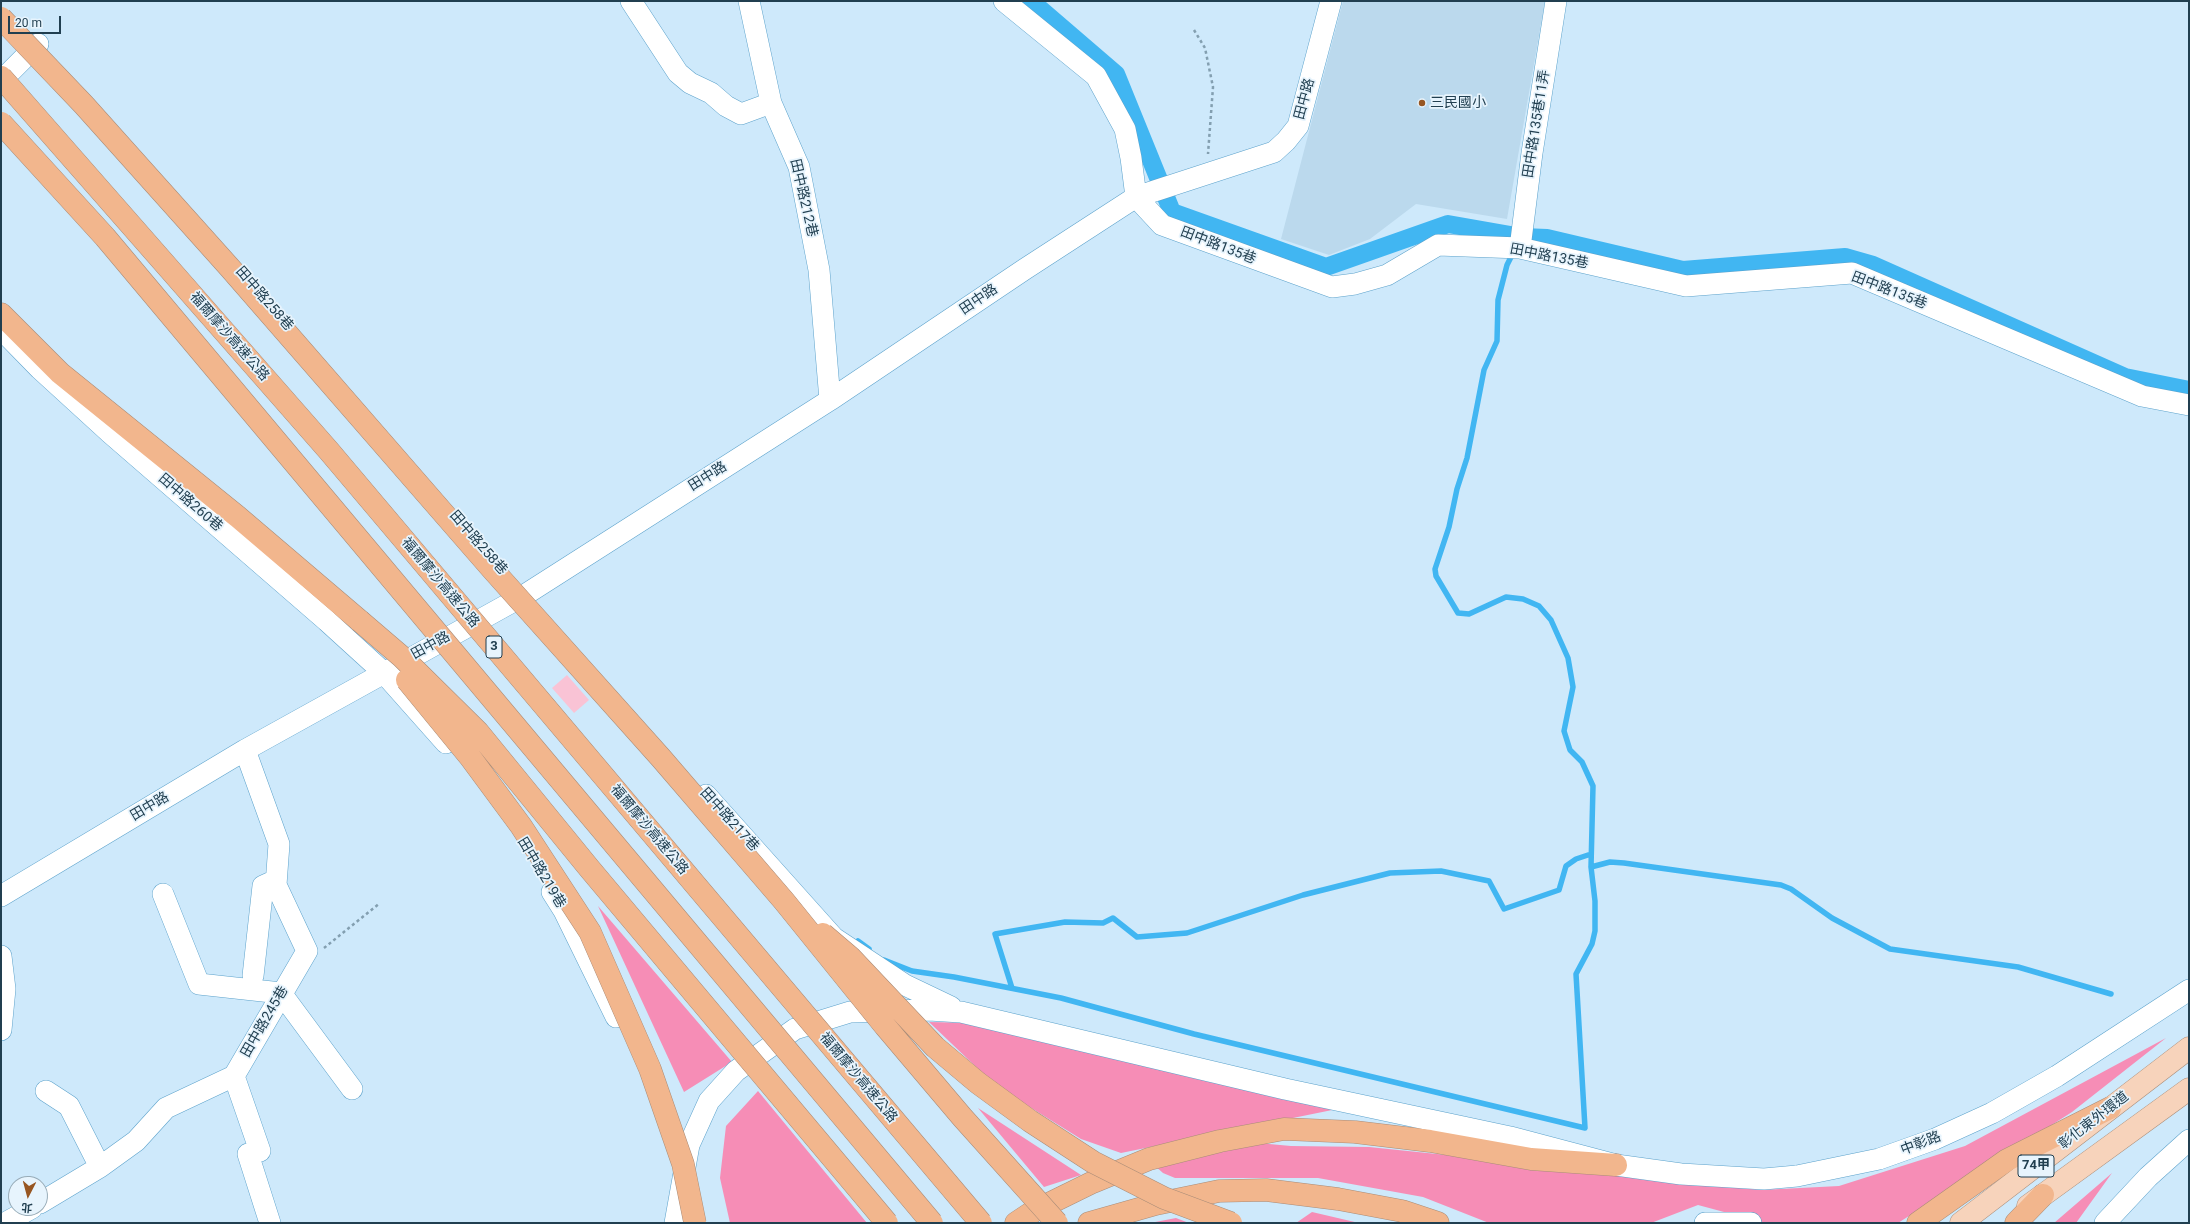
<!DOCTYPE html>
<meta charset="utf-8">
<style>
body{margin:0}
#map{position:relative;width:2190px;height:1224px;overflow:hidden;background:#cee9fb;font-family:Roboto,"Noto Sans TC",sans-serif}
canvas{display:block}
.frame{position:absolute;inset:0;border:2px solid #213f50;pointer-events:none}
.north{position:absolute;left:8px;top:1176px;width:40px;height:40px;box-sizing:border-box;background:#e7f4fd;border:1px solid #98acb8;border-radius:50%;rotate:186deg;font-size:11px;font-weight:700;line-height:16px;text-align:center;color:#213f50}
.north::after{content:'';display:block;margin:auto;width:14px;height:18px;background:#975622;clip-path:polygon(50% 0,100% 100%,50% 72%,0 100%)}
.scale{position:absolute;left:8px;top:16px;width:53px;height:18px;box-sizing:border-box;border:2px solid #213f50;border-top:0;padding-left:5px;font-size:12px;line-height:14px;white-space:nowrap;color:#213f50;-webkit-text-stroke:3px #e7f4fd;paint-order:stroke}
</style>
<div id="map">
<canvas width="2190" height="1224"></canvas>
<div class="frame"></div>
<div class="north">北</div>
<div class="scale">20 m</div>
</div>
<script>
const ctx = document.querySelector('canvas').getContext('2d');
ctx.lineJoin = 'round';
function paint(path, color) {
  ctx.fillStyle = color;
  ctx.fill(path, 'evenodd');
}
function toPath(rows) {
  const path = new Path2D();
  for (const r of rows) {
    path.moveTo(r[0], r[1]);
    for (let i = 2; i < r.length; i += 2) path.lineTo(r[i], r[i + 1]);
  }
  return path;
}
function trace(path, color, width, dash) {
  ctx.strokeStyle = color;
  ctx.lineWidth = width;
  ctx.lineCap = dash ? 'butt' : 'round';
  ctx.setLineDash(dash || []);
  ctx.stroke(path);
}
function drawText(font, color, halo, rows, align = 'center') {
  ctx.font = font + ' Roboto,"Noto Sans TC",sans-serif';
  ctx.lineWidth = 3.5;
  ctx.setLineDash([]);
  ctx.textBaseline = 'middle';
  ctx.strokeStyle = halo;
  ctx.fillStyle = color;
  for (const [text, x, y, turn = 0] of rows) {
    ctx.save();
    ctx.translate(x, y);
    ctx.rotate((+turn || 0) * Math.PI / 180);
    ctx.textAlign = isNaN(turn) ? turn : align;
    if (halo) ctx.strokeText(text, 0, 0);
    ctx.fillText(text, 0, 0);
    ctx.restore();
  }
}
paint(toPath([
 [1343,1,1545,1,1507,219,1416,204,1370,239,1329,255,1281,239]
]), '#bbd9ed');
paint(toPath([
 [567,675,589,700,574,713,552,688]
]), '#f9c3d5');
paint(toPath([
 [598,906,732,1062,684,1092],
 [929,1022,973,1023,1342,1108,1121,1153,1081,1139,996,1086],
 [2166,1038,2072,1112,1898,1223,1765,1223,1698,1205,1651,1223,1489,1223,1423,1197,1318,1178,1175,1178,1163,1173,1154,1165,1258,1143,1291,1146,1369,1147,1572,1168,1640,1179,1761,1190,1839,1186,1965,1146],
 [758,1091,867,1223,730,1223,720,1178,726,1126],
 [978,1108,1081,1175,1044,1187],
 [2112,1173,2076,1223,2054,1223],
 [1312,1212,1359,1223,1296,1223],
 [1176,1218,1189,1223,1150,1223]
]), '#f68db6');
trace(toPath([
 [1591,867,1610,862,1624,863,1781,885,1791,889,1832,918,1890,949,2018,967,2111,994],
 [858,941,869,949],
 [884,960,912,971,954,977,1061,998,1194,1034,1585,1128,1576,974,1592,944,1595,931,1595,901,1591,867,1593,786,1582,762,1570,750,1564,731,1573,687,1568,658,1551,620,1539,606,1523,599,1506,597,1469,614,1458,613,1436,576,1435,569,1449,527,1457,489,1467,458,1484,370,1497,341,1498,300,1507,265,1513,253],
 [1012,988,995,934,1065,922,1103,923,1113,918,1137,937,1187,933,1303,895,1390,873,1441,871,1489,881,1504,909,1559,890,1566,866,1576,859,1591,854]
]), '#41b6f2', 5.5);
trace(toPath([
 [1031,1,1116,74,1172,212,1326,267,1448,224,1522,237,1547,238,1683,270,1845,257,1873,265,2125,377,2189,390]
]), '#41b6f2', 18);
const minor = toPath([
 [631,1,678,73,690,83,711,93,726,106,741,114,771,103],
 [749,1,771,103,799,167,819,270,830,400],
 [1004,1,1096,76,1125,129,1131,158,1136,197,1162,225,1332,287,1355,284,1387,275,1438,245,1520,248,1686,286,1852,273,2142,396,2189,405],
 [1,81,38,44],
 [1520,248,1532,153,1556,1],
 [2,330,40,369,109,432,327,621,383,672,446,743],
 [706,795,834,938,905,985,951,1007],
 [552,892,564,911,616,1017],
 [163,894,199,984,281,993,352,1089],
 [1,896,245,750,523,596,830,400,1025,269,1136,197,1274,152,1286,141,1298,126,1331,1],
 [1,956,5,989,1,1030],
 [253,976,263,886,276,880],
 [234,1076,260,1151,248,1154,270,1223],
 [46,1091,69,1106,100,1167],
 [40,1203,100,1167,136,1141,166,1108,234,1076,307,951,276,885,279,844,245,750],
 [5,1223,32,1208],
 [675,1223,689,1145,709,1101,736,1071,795,1029,850,1012,929,1010,961,1012,1285,1089,1510,1137,1616,1165,1681,1174,1764,1179,1797,1176,1879,1159,1935,1139,1992,1113,2057,1076,2189,990],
 [1705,1223,1751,1223],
 [2105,1223,2148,1177,2189,1140]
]);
const major = toPath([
 [2028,1206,2189,1089],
 [1961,1223,2189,1048]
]);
const highway = toPath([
 [1,314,60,373,238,517,360,621],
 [1016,1223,1034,1211,1093,1182,1149,1159,1220,1141,1284,1129,1355,1132,1430,1141,1531,1159,1616,1165],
 [1089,1223,1156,1204,1219,1191,1266,1190,1338,1199,1402,1211,1438,1223],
 [1918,1223,2007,1160,2110,1108],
 [2016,1223,2043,1195]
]);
trace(minor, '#5ca2cb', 22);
trace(major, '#a98c78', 23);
trace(highway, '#a98c78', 23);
trace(toPath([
 [1194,30,1205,48,1213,87,1208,154],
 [324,948,380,903]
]), '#839fb0', 2.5, [3, 3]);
trace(minor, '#fff', 21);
trace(major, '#f7d3bb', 22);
trace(highway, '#f2b68d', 22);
const highwayBridge = toPath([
 [1,18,84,105,230,268,492,569,661,758,784,901,885,1026,962,1117,1057,1223],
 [1,77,329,451,981,1223],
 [1,123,105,237,932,1223],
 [360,621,402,657,478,732,589,868,887,1223],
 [407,680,470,757,521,826,590,932,650,1069,683,1164,695,1223],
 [823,934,850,957,935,1047,978,1083,1030,1121,1093,1162,1164,1198,1231,1223]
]);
trace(highwayBridge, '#a98c78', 23, []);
trace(highwayBridge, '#f2b68d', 22);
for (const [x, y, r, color] of [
 [1422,103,4,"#975622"]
]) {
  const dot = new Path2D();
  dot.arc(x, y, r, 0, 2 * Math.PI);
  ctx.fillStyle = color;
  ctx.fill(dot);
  trace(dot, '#e7f4fd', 1.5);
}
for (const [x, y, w] of [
 [494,647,16],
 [2036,1166,36]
]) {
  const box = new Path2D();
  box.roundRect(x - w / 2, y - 11, w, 22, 3);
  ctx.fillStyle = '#e7f4fd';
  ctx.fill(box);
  trace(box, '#213f50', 1);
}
drawText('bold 13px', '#213f50', null, [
 ["3",494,647],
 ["74甲",2036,1166]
]);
drawText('14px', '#213f50', '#e7f4fd', [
 ["田中路",1305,99,-75],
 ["田中路135巷11弄",1537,124,-81],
 ["田中路212巷",803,198,77],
 ["田中路135巷",1218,246,21],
 ["田中路135巷",1549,257,11],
 ["田中路135巷",1889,291,21],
 ["田中路258巷",264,299,49],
 ["田中路",979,300,-34],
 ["福爾摩沙高速公路",229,337,49],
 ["田中路",708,477,-32],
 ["田中路260巷",190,503,41],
 ["田中路258巷",478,543,49],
 ["福爾摩沙高速公路",440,583,50],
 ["田中路",431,646,-29],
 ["田中路",150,807,-31],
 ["田中路217巷",729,820,48],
 ["福爾摩沙高速公路",649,830,50],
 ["田中路219巷",541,873,59],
 ["田中路245巷",265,1022,-60],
 ["福爾摩沙高速公路",858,1078,50],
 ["彰化東外環道",2094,1121,-38],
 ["中彰路",1921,1144,-21]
]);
drawText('14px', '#213f50', '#e7f4fd', [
 ["三民國小",1430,103]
], 'left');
</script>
